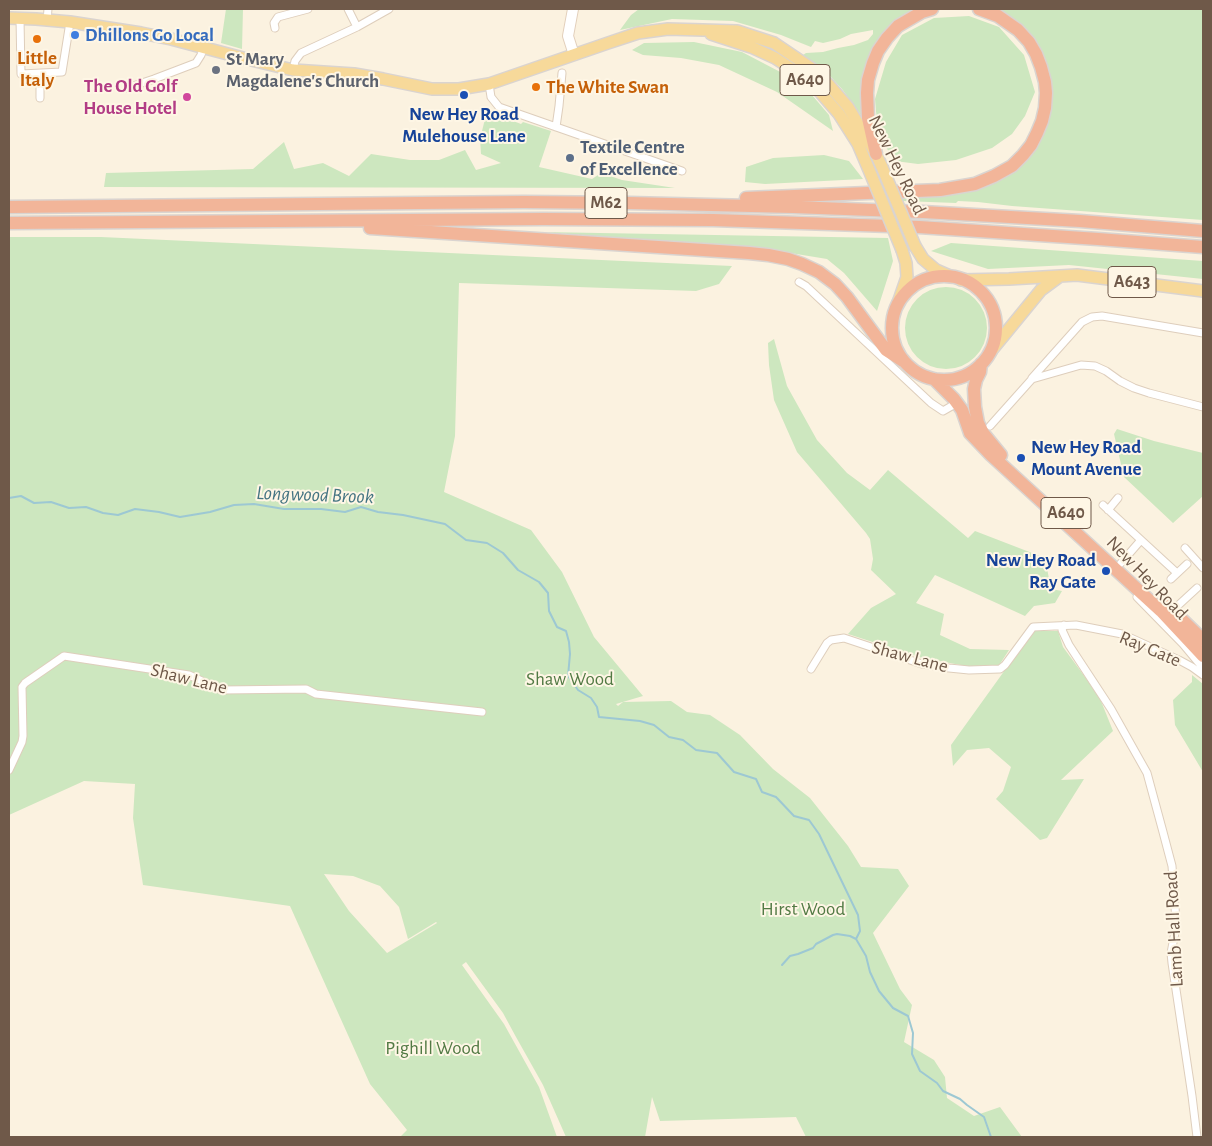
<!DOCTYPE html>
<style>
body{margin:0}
#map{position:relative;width:1212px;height:1146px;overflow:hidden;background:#fbf2e0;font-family:"Alegreya Sans",sans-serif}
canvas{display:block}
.frame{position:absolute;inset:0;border:10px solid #6f5949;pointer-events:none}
</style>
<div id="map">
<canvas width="1212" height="1146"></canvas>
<div class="frame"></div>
</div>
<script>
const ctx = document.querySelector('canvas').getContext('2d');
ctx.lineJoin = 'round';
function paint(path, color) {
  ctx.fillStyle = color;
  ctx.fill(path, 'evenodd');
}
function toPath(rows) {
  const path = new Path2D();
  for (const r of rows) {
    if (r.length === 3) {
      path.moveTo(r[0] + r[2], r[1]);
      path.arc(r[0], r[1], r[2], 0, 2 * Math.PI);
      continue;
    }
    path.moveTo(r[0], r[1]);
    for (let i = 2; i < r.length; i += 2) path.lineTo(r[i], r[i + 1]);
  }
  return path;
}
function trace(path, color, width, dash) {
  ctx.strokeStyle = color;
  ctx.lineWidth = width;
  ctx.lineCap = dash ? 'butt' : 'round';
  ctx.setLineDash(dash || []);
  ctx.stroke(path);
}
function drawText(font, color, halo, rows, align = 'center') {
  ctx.font = font + ' "Alegreya Sans",sans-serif';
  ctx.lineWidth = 4;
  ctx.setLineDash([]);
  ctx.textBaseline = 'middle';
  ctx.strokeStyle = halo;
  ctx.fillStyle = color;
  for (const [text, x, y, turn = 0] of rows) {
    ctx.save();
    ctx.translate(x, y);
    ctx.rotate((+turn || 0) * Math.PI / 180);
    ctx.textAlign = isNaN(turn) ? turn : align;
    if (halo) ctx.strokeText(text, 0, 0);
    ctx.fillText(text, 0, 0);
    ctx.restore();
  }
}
paint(toPath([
 [226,9,243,9,242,49,221,43],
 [639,9,918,9,886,31,863,118,842,89,830,76,803,55,806,53,823,52,838,48,854,45,868,40,873,34,873,30,851,34,840,39,823,43,815,41,811,47,781,35,733,21,672,19,620,30,631,15],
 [992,9,1203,9,1203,220,1012,206,978,202,958,201,956,203,903,201,901,195,974,187,1035,142,1045,68],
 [969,16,999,27,1024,55,1035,92,1025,116,1012,134,992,148,956,160,918,164,895,161,878,135,875,99,886,62,902,35,934,18],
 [694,42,742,52,786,75,812,95,829,115,833,131,777,92,719,65,681,58,643,55,632,50,644,43],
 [487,111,521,124,523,122,551,131,539,167,592,179,601,173,622,180,675,188,104,187,106,173,253,169,284,142,294,169,323,163,349,176,371,154,410,160,439,160,465,150,476,170,501,163,481,154,480,139],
 [824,155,849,161,863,179,765,184,745,182,746,167,773,158],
 [542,232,888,238,893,261,877,311,844,273,827,259,772,250],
 [9,237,101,237,732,266,719,284,696,291,459,283,455,436,444,492,531,530,562,572,594,637,643,696,616,704,618,706,623,702,671,701,687,712,710,715,740,735,773,769,810,798,848,846,861,867,898,869,909,886,873,933,900,989,912,1005,904,1042,934,1060,945,1077,947,1098,974,1116,1000,1107,1022,1137,806,1137,796,1117,660,1121,652,1097,645,1137,566,1137,543,1085,516,1037,503,1013,466,962,462,965,504,1024,539,1087,557,1137,400,1137,407,1130,370,1084,290,906,143,885,133,818,135,784,84,781,9,815],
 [324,874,353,876,380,886,399,907,408,939,436,922,437,923,387,953,349,911],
 [951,243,1203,261,1203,279,1069,265,988,269,931,251],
 [946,328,41],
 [774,339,787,386,817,440,847,473,870,490,888,470,968,538,975,531,1045,558,1051,589,1062,591,1055,603,1034,606,1025,616,935,575,916,603,944,614,940,635,970,649,1009,650,998,667,972,667,922,658,848,634,871,608,896,594,871,570,873,559,870,539,866,533,797,452,774,400,769,365,768,343],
 [1117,429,1154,441,1203,453,1203,496,1173,523,1124,477,1114,434],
 [1033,631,1058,631,1063,647,1099,696,1113,731,1061,780,1084,779,1047,838,1040,840,996,799,1003,791,1011,767,989,748,967,750,953,766,951,745],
 [1192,675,1203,684,1203,772,1175,725,1173,700,1192,682]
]), '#cde7bf');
trace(toPath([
 [9,498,21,496,34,503,51,502,69,508,86,507,103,513,118,515,135,509,159,512,180,517,210,512,234,505,254,504,284,509,321,509,345,512,361,507,378,512,403,515,445,524,466,540,487,543,503,553,518,570,539,582,548,593,549,611,557,627,566,631,569,642,570,654,568,676,578,690,591,698,597,707,599,717,640,721,654,725,669,737,683,740,696,750,717,753,734,772,756,779,762,792,776,797,794,816,809,820,819,834,858,915,860,931,856,939,866,956,870,972,879,991,893,1008,908,1016,913,1033,912,1054,920,1071,937,1083,943,1091,960,1099,967,1105,984,1117,991,1137],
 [782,965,790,956,798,954,813,948,816,944,833,935,837,934,850,936,856,939]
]), '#9dc8d3', 2);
const street = toPath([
 [348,9,357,27],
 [20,18,21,74,62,72,70,22],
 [47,20,48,9],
 [275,28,274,23,278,17,308,9],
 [293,70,295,61,301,53,357,27,389,9],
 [489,84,491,97,499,107,682,171],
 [127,88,154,79,196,63,201,55,204,47],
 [40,98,40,74],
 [556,127,559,106,562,73],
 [799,282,806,286,931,403,943,411,957,403],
 [1032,378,1082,322,1092,317,1102,316,1203,333],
 [990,426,1032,379,1081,365,1095,366,1106,371,1120,381,1134,388,1149,393,1203,407],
 [1103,505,1177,573],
 [1108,510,1118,498],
 [1185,548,1203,568],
 [1121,563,1141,540],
 [1171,579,1187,564],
 [1137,597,1183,644,1203,668],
 [1172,611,1197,588],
 [1064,625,1062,630,1069,645,1111,709,1147,773,1163,832,1172,866,1176,921,1175,932,1171,953,1172,963,1192,1096,1197,1137],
 [811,669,827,643,831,640,844,638,922,664,949,668,969,670,1000,669,1005,665,1033,627,1076,625,1122,634,1179,660,1192,667,1203,675],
 [9,770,22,742,23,736,22,687,25,683,64,656,189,675,221,690,306,689,316,694,482,712]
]);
const secondary = toPath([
 [573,9,568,36,574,55]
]);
const primary = toPath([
 [9,18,36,19,70,22,141,33,171,39,243,58,293,70,354,74,383,79,432,89,459,89,489,84,608,43,638,33,668,29,737,31,774,43,811,68,829,85,848,107,876,154,882,167],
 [711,34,751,47,775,58,798,73,820,92,839,114,858,144,872,177],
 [915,246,923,259,936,270,952,277],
 [961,280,1009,279,1077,275,1203,291],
 [898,303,907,277,906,263,902,250],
 [991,351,1041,290,1060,276]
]);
const highway = toPath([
 [876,154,868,118,867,93,868,80,873,63,878,51,887,38,898,26,922,12,932,9],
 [746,198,940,190,975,184,994,176,1012,166,1023,155,1031,145,1037,133,1042,121,1045,108,1046,93,1045,82,1041,67,1036,54,1029,42,1018,30,998,16,979,9],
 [9,207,524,202,629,203,793,207,923,212,1080,221,1203,231],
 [9,223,543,219,713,220,919,227,1098,239,1203,247],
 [370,228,749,253,768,255,788,259,802,264,819,272,835,284,847,297,886,350,903,361],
 [944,328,52],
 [981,364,980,372,976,380,974,389,975,407,978,423,983,433,1001,455],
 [934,379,954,399,962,410,970,433,991,455,1161,611,1203,656],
 [1168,606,1203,640]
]);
trace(street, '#decebc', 9);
trace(secondary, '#e2cfbb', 12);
trace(primary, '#dad4d0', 14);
trace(highway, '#dad4d0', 15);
trace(street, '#fff', 7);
trace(secondary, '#fff', 10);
trace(primary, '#f7d99a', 11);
trace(highway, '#f2b599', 12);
const primaryBridge = toPath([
 [882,167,915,246],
 [872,177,902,250]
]);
trace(primaryBridge, '#dad4d0', 14, []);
trace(primaryBridge, '#f7d99a', 11);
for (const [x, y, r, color] of [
 [75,35,5,"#3f7fe0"],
 [37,39,5,"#e8710a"],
 [216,70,5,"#6b7280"],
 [536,87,5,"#e8710a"],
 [464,95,5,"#1a4fb4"],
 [187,97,5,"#d1479c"],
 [570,158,5,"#5c6f8a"],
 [1021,458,5,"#1a4fb4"],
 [1106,571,5,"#1a4fb4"]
]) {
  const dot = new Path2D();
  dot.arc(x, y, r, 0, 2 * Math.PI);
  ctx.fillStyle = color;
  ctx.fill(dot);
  trace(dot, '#fef6e5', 2);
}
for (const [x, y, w] of [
 [805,80,50],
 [606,203,42],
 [1132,282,48],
 [1066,513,50]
]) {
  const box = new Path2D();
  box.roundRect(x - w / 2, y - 15.5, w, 31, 4);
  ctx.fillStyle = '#fef6e5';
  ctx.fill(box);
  trace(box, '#6f5949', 1);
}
drawText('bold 18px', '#6f5949', null, [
 ["A640",805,80],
 ["M62",606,203],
 ["A643",1132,282],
 ["A640",1066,513]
]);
drawText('bold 19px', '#366cbe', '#fef6e5', [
 ["Dhillons Go Local",85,35]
], 'left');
drawText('bold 19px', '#c56008', '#fef6e5', [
 ["Little",37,58],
 ["Italy",37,80],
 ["The White Swan",546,87,"left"]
]);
drawText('bold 19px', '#5b616d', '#fef6e5', [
 ["St Mary",226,59],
 ["Magdalene's Church",226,81]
], 'left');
drawText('bold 19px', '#b23c85', '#fef6e5', [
 ["The Old Golf",177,86],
 ["House Hotel",177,108]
], 'right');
drawText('bold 19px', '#164399', '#fef6e5', [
 ["New Hey Road",464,114],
 ["Mulehouse Lane",464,136],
 ["New Hey Road",1031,447,"left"],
 ["Mount Avenue",1031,469,"left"],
 ["New Hey Road",1096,560,"right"],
 ["Ray Gate",1096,582,"right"]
]);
drawText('bold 19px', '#4e5e75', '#fef6e5', [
 ["Textile Centre",580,147],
 ["of Excellence",580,169]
], 'left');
drawText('19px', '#6f5949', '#fef6e5', [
 ["New Hey Road",897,165,64],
 ["New Hey Road",1147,578,46],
 ["Ray Gate",1150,649,23],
 ["Shaw Lane",910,657,15],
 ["Shaw Lane",189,679,14],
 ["Lamb Hall Road",1174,929,-93]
]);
drawText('19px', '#527a44', '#fef6e5', [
 ["Shaw Wood",570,679],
 ["Hirst Wood",803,909],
 ["Pighill Wood",433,1048]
]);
drawText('italic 20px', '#447482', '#fef6e5', [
 ["Longwood Brook",315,495,2]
]);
</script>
